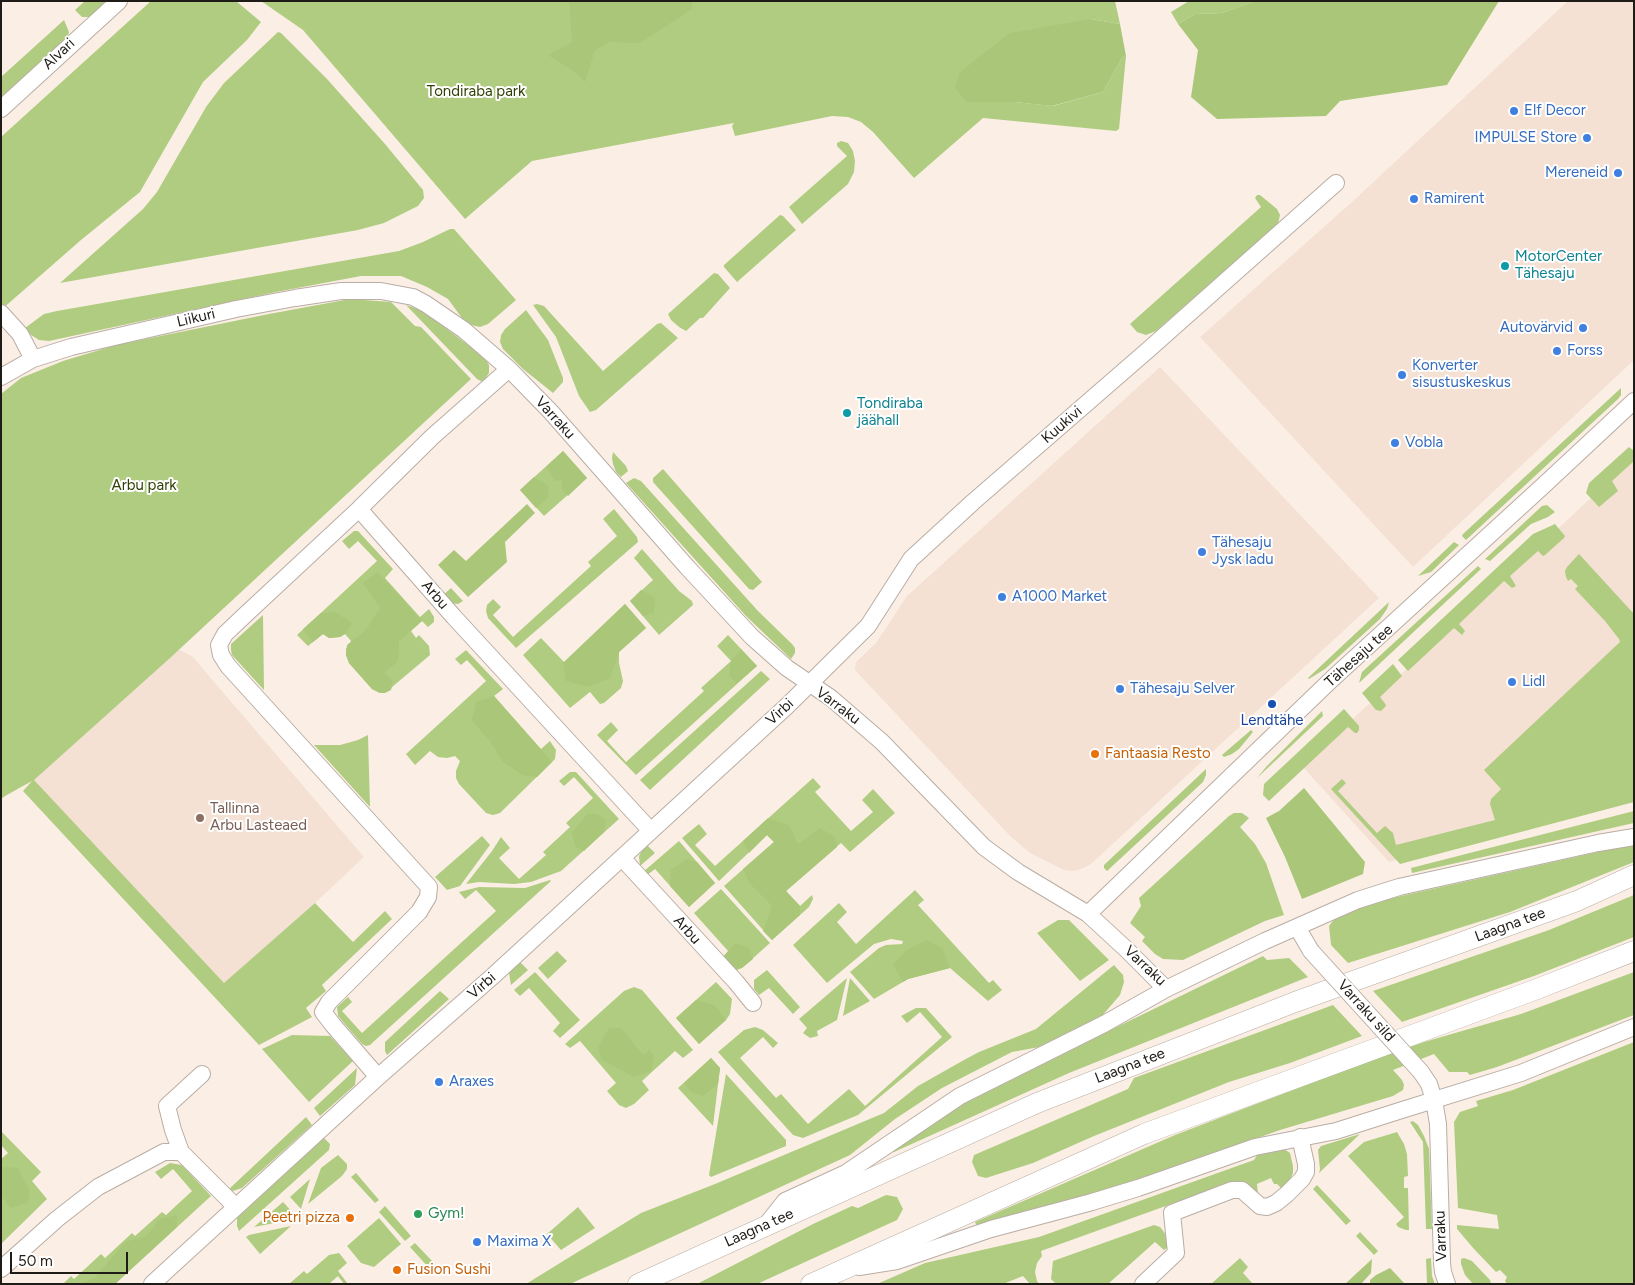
<!DOCTYPE html>
<meta charset="utf-8">
<style>
body{margin:0}
#map{position:relative;width:1635px;height:1285px;overflow:hidden;background:#fbefe5;font-family:Figtree,sans-serif}
canvas{display:block}
.frame{position:absolute;inset:0;border:2px solid #1f1b17;pointer-events:none}
.scale{position:absolute;left:10px;top:1252px;width:118px;height:22px;box-sizing:border-box;border:2px solid #1f1b17;border-top:0;padding-left:6px;font-size:15px;line-height:18px;white-space:nowrap;color:#1f1b17;-webkit-text-stroke:4px #fff;paint-order:stroke}
</style>
<div id="map">
<canvas width="1635" height="1285"></canvas>
<div class="frame"></div>
<div class="scale">50 m</div>
</div>
<script>
const ctx = document.querySelector('canvas').getContext('2d');
ctx.lineJoin = 'round';
function paint(path, color) {
  ctx.fillStyle = color;
  ctx.fill(path, 'evenodd');
}
function toPath(rows) {
  const path = new Path2D();
  for (const r of rows) {
    path.moveTo(r[0], r[1]);
    for (let i = 2; i < r.length; i += 2) path.lineTo(r[i], r[i + 1]);
  }
  return path;
}
function trace(path, color, width, dash) {
  ctx.strokeStyle = color;
  ctx.lineWidth = width;
  ctx.lineCap = dash ? 'butt' : 'round';
  ctx.setLineDash(dash || []);
  ctx.stroke(path);
}
function drawText(font, color, halo, rows, align = 'center') {
  ctx.font = font + ' Figtree,sans-serif';
  ctx.lineWidth = 4;
  ctx.setLineDash([]);
  ctx.textBaseline = 'middle';
  ctx.strokeStyle = halo;
  ctx.fillStyle = color;
  for (const [text, x, y, turn = 0] of rows) {
    ctx.save();
    ctx.translate(x, y);
    ctx.rotate((+turn || 0) * Math.PI / 180);
    ctx.textAlign = isNaN(turn) ? turn : align;
    if (halo) ctx.strokeText(text, 0, 0);
    ctx.fillText(text, 0, 0);
    ctx.restore();
  }
}
paint(toPath([
 [1568,1,1634,1,1634,360,1413,567,1200,337,1353,201],
 [1160,367,1379,598,1091,864,1084,868,1074,871,1064,870,1030,853,1010,836,855,670,856,662,876,643,907,596],
 [1634,458,1634,798,1389,862,1302,766],
 [178,649,192,656,364,857,315,903,224,984,33,780]
]), '#f4e1d3');
paint(toPath([
 [85,1,111,1,90,17,82,17,75,10],
 [151,1,236,1,261,22,247,40,203,82,140,192,81,240,1,310,1,137],
 [261,1,1115,1,1120,24,1091,19,1015,102,1053,106,1103,92,1123,56,1126,56,1119,129,1116,131,983,118,914,178,873,132,861,122,848,117,832,116,735,136,732,126,734,123,532,161,465,219,303,30],
 [1189,1,1255,1,1222,13,1195,14,1178,24,1171,12],
 [64,20,69,32,66,43,1,101,1,77],
 [278,32,281,33,327,79,385,144,423,190,424,198,418,206,384,223,358,230,60,283,143,209,157,192,206,107,224,83],
 [841,141,848,143,853,151,855,161,854,172,848,184,802,224,789,207,847,156,837,146,837,143],
 [1257,195,1260,195,1277,209,1280,215,1278,224,1156,331,1146,335,1137,332,1130,324,1261,207,1255,198],
 [780,215,783,216,796,230,737,282,724,267,724,265],
 [450,229,454,229,516,300,488,324,480,327,471,325,462,318,448,299,427,287,401,276,361,276,276,292,49,341,39,340,31,335,25,328,44,314,57,311,399,251,423,242],
 [714,273,718,274,730,288,703,318,700,318,686,331,679,327,671,320,668,314],
 [350,299,391,302,415,326,421,327,471,379,170,658,34,780,224,983,315,903,353,942,385,911,392,919,322,985,326,991,306,1008,312,1017,259,1045,23,791,32,781,5,796,1,799,1,394,21,378,63,361,116,345,269,314],
 [537,304,544,306,603,371,657,324,661,323,678,338,596,410,590,412,579,396,556,337,533,305],
 [406,305,423,311,484,357,489,365,489,373,483,382,477,379],
 [526,310,548,340,563,378,563,382,553,393,523,369,503,349,500,342,501,335,505,329],
 [1621,388,1621,395,1618,399,1466,540,1462,536,1463,534],
 [1629,447,1634,451,1634,461,1612,481,1618,491,1599,507,1586,493,1589,483],
 [563,451,587,478,544,516,520,490],
 [613,452,626,466,628,471,621,477,616,472,613,464,612,458],
 [663,469,762,582,753,590,749,589,653,482,653,478],
 [634,478,641,481,758,611,792,644,795,648,795,653,791,659,746,616,626,483],
 [1547,505,1555,512,1548,517,1531,524,1490,561,1485,559,1542,506],
 [614,509,637,537,638,542,516,648,488,618,486,611,487,605,493,599,501,607,493,615,513,637,591,566,588,562,617,536,603,519],
 [1555,524,1565,536,1564,538,1545,555,1543,556,1538,551,1510,576,1516,586,1512,588,1504,581,1459,624,1465,631,1462,635,1454,628,1408,671,1398,660,1533,534],
 [354,531,358,531,393,569,385,578,420,617,429,609,434,617,434,622,428,627,422,621,411,631,416,638,419,635,429,646,430,655,385,693,380,693,372,689,349,663,346,655,346,649,351,641,345,634,340,637,329,638,323,634,308,646,297,635,377,561,358,541,349,549,342,541],
 [1454,542,1459,545,1431,572,1418,576],
 [642,549,679,591,692,601,693,605,659,635,630,601,653,580,634,558],
 [1579,554,1634,614,1634,802,1400,864,1331,789,1342,779,1346,783,1338,791,1377,833,1385,826,1393,833,1396,845,1495,820,1490,804,1491,799,1501,789,1484,770,1620,642,1619,639,1605,621,1575,589,1578,586,1571,579,1568,581,1566,577,1565,571,1567,567],
 [1478,566,1481,569,1359,683,1362,672],
 [451,588,463,601,458,604,449,603,442,596],
 [1389,602,1387,609,1380,619,1325,669,1309,679,1308,678],
 [625,604,646,628,619,652,619,663,623,681,621,688,604,703,600,704,590,692,570,708,523,655,541,638,564,662],
 [263,615,264,690,232,655,231,650,231,644],
 [728,635,757,666,636,775,597,735,611,722,618,730,607,741,626,762,704,691,701,688,731,661,717,646],
 [466,650,503,689,494,696,541,749,550,741,556,750,555,759,552,762,500,813,493,815,486,813,459,784,456,778,456,771,460,761,455,756,447,758,438,757,430,751,415,765,406,754,486,681,467,660,461,665,455,659],
 [1393,664,1402,676,1380,697,1386,705,1385,707,1381,711,1376,710,1362,693],
 [761,671,770,679,650,790,640,780],
 [1344,709,1359,726,1359,730,1357,733,1355,733,1348,727,1269,801,1263,795,1264,784],
 [1322,711,1323,716,1257,778,1266,767],
 [1251,730,1253,732,1239,749,1232,754,1224,757,1222,755],
 [368,735,370,807,314,745,340,745,358,740],
 [1206,769,1206,775,1203,782,1107,871,1104,868,1104,865],
 [570,772,576,772,619,819,561,871,531,882,514,884,479,882,466,884,492,851,501,837,510,848,499,858,519,879,546,855,543,852,570,827,566,823,593,798,574,777,564,786,559,781],
 [813,778,821,787,815,792,851,831,873,812,862,800,873,789,895,813,850,852,841,843,786,891,800,906,812,895,813,899,809,907,772,940,724,886,774,842,767,835,719,881,682,838,699,824,707,834,695,845,715,866],
 [1634,811,1634,823,1412,873,1411,868],
 [1234,813,1242,813,1249,818,1240,827,1255,844,1266,863,1284,915,1265,921,1183,960,1163,959,1155,954,1142,941,1145,937,1130,923,1141,906,1139,898,1229,816],
 [482,836,490,845,460,886,447,890,435,877],
 [679,841,715,883,689,907,655,869,646,876,643,872],
 [646,844,655,853,640,866,639,856],
 [1634,844,1634,862,1510,912,1348,963,1331,945,1329,926,1332,922,1337,917,1363,906,1392,898],
 [550,880,551,881,370,1045,366,1046,362,1044,338,1016,337,1007,348,997,352,1002,342,1011,362,1033,496,911,476,890,465,899,459,892,479,887,525,888],
 [721,889,770,943,742,968,721,959,729,952,694,913],
 [915,890,924,900,918,905,989,983,993,980,1002,990,988,1001,950,968,908,979,874,999,850,972,879,948,886,945,902,944,903,941,891,939,874,944,827,983,793,945,839,903,847,912,837,922,856,944],
 [1634,895,1634,937,1534,976,1402,1022,1373,991,1549,930],
 [1058,920,1069,920,1109,960,1080,981,1037,933],
 [557,951,567,961,548,979,538,968],
 [1263,956,1267,960,1289,958,1308,977,1069,1073,894,1152,890,1152,943,1115,993,1087],
 [519,961,528,970,511,985,509,973],
 [1114,965,1123,975,1124,982,1120,995,1101,1017,1045,1046,1012,1052,942,1088,895,1119,850,1155,570,1284,526,1284,641,1213,715,1184,884,1113,918,1086,964,1060,979,1052,1036,1029],
 [767,970,800,1007,793,1014,769,988,759,995,754,989,754,980],
 [535,972,580,1020,560,1038,553,1031,560,1023,529,988,520,996,514,990],
 [1634,972,1634,1015,1497,1067,1470,1075,1467,1072,1449,1072,1434,1054,1393,1070,1402,1080,1404,1085,1403,1090,1393,1096,1280,1130,1101,1193,977,1227,975,1222,1175,1135,1374,1059,1424,1042,1521,1014],
 [847,978,837,1020,817,1031,818,1036,810,1038,803,1033,807,1028,799,1019],
 [850,978,870,1001,843,1016],
 [716,982,732,999,730,1014,726,1020,699,1044,676,1018],
 [634,987,642,990,693,1050,683,1058,675,1051,642,1081,649,1090,634,1104,626,1108,619,1105,607,1091,616,1083,580,1041,570,1048,565,1044,624,991],
 [440,991,449,999,387,1055,385,1051,385,1042],
 [1333,1005,1362,1036,1290,1063,1229,1082,1094,1136,1033,1163,986,1178,978,1176,972,1162,974,1155,1128,1089,1134,1078],
 [916,1008,926,1008,952,1037,858,1115,803,1138,793,1135,718,1052,744,1030,755,1027,763,1030,778,1043,773,1048,763,1037,740,1058,776,1098,781,1094,808,1124,849,1089,865,1106,942,1037,920,1012,907,1023,901,1016],
 [292,1035,330,1036,353,1061,309,1102,262,1049],
 [1634,1042,1634,1284,1507,1284,1505,1281,1507,1277,1500,1270,1496,1272,1474,1249,1457,1229,1457,1225,1499,1229,1497,1215,1458,1208,1454,1122,1460,1112,1478,1106,1476,1101,1513,1090],
 [711,1058,720,1068,713,1126,678,1088],
 [357,1068,355,1085,320,1116,314,1108],
 [726,1074,786,1140,786,1146,711,1177,709,1175],
 [306,1117,312,1125,242,1188,233,1191,229,1189],
 [1413,1121,1418,1125,1424,1136,1429,1149,1432,1229,1426,1229,1423,1142,1410,1122],
 [1,1131,41,1172,32,1181,47,1199,1,1244,1,1159,8,1153,1,1145],
 [1397,1132,1404,1144,1407,1154,1408,1176,1404,1177,1404,1188,1408,1188,1409,1230,1406,1230,1398,1227,1396,1224,1404,1217,1348,1156,1364,1142],
 [1360,1134,1319,1173,1320,1169,1318,1150,1321,1146],
 [324,1138,330,1144,329,1150,239,1231,237,1226,237,1218],
 [1284,1149,1290,1153,1293,1166,1293,1173,1290,1180,1281,1188,1277,1184,1274,1184,1271,1178,1257,1184,1258,1194,1245,1182,1235,1181,1041,1251,1042,1256,1037,1263,1035,1272,1037,1281,1039,1284,1030,1284,1023,1276,1003,1284,877,1284,925,1263,1039,1237,1254,1160,1258,1154],
 [338,1155,347,1164,347,1169,342,1176,308,1204,321,1168],
 [170,1163,182,1165,211,1196,115,1284,63,1284,71,1276,74,1279,101,1254,105,1258,132,1233,135,1236,162,1212,166,1215,192,1191,173,1169,161,1179,155,1172],
 [356,1173,379,1200,375,1203,351,1177],
 [310,1179,301,1209,290,1197],
 [1317,1185,1351,1221,1346,1225,1313,1189],
 [886,1195,897,1197,903,1209,897,1220,757,1284,697,1284,813,1224,852,1206,858,1208],
 [283,1202,296,1216,290,1220,254,1227],
 [385,1206,411,1236,405,1241,379,1212],
 [578,1207,595,1228,561,1250,547,1234],
 [379,1218,401,1244,374,1267,361,1263,347,1246],
 [1154,1225,1160,1227,1164,1232,1170,1246,1164,1250,1155,1242,1108,1284,1056,1284,1051,1279,1053,1261],
 [291,1226,260,1254,246,1237,249,1235],
 [1360,1232,1378,1251,1374,1255,1356,1236],
 [415,1243,434,1263,429,1268,410,1247],
 [339,1253,347,1263,338,1271,348,1284,344,1284,338,1276,329,1284,289,1284,304,1271,307,1274,329,1255],
 [1240,1258,1248,1267,1243,1273,1253,1284,1211,1284],
 [1431,1258,1432,1276,1435,1284,1427,1284,1426,1259],
 [1464,1258,1472,1261,1490,1280,1491,1284,1473,1284,1465,1275,1461,1264,1461,1259]
]), '#b0cc80');
paint(toPath([
 [569,1,692,1,692,9,640,43,609,42,595,50,585,82,575,72,548,55,572,42],
 [1255,1,1499,1,1447,85,1340,101,1326,116,1217,119,1191,97,1198,50,1178,24,1195,14,1222,13],
 [1091,19,1120,24,1126,56,1123,56,1103,92,1052,106,1015,102,966,102,955,87,960,72,1010,33],
 [563,451,587,478,568,496,562,489,562,480,555,481,546,467],
 [534,477,549,486,548,498,536,508,520,490],
 [527,504,535,513,505,542,507,562,468,597,438,565,454,550,466,561],
 [378,572,422,621,399,641,398,661,384,673,393,681,391,690,385,693,380,693,372,689,349,663,346,655,347,645,366,630,380,608,363,583],
 [641,590,655,598,654,613,643,616,630,601],
 [625,604,646,628,619,652,610,678,589,687,566,681,563,663],
 [335,612,352,623,345,634,340,637,329,638,323,634,313,642,303,629,321,613],
 [741,649,757,666,737,683,729,676,731,661],
 [494,696,552,762,537,777,522,775,503,762,492,744,472,720,476,702],
 [1304,788,1365,862,1363,874,1302,899,1285,857,1266,818,1279,811],
 [587,814,597,814,606,820,604,832,584,851,575,846,572,833],
 [768,818,789,825,798,844,820,828,835,837,837,847,786,891,800,906,800,915,772,940,763,931,772,906,750,884,743,869,774,842,767,835,749,853,743,841],
 [686,859,697,862,715,883,689,907,670,886,671,870],
 [927,940,943,949,950,968,908,979,903,982,893,964,907,950],
 [735,943,749,948,753,959,742,968,734,971,721,959],
 [696,1000,714,1005,726,1020,699,1044,676,1018],
 [609,1028,621,1028,643,1055,650,1050,654,1056,651,1071,634,1077,602,1060,598,1047],
 [711,1058,720,1068,718,1084,703,1096,691,1092,684,1083],
 [3,1167,18,1168,30,1191,28,1203,10,1208,3,1198,1,1200,1,1169],
 [177,1215,177,1227,115,1284,80,1284,95,1278,125,1242,146,1236,160,1219],
 [1372,1259,1371,1273,1361,1284,1345,1284],
 [1390,1268,1405,1284,1370,1284,1370,1280,1376,1275]
]), '#aac678');
const minor = toPath([
 [1,109,119,1],
 [1,313,20,334,33,359],
 [1,377,33,359,71,347,236,309,295,298,341,291,381,291,413,297,426,304,464,330,509,369,551,412,687,567,752,637,787,668,831,698,882,742,984,847,1018,872,1088,914,1126,949,1166,989],
 [359,509,454,617,651,831],
 [622,858,736,982,753,1003],
 [1088,914,1332,679,1544,485,1634,401],
 [1297,927,1311,951],
 [1421,1072,1429,1084,1434,1100,1438,1124,1442,1263,1443,1272,1447,1284],
 [202,1074,167,1106,173,1130,181,1152,236,1207],
 [378,1077,333,1025,323,1012,329,1002,419,912,428,897,429,887,228,666,221,655,219,645,225,634,245,615,359,509,432,437,509,369],
 [766,1225,785,1201,846,1173,960,1096,1104,1024,1166,989,1265,941,1358,900,1399,887,1598,843,1634,837],
 [859,1267,897,1261,991,1229,1092,1202,1138,1188,1255,1147,1336,1131,1402,1110,1521,1073,1634,1027],
 [1,1269,57,1219,98,1187,164,1152,181,1152],
 [152,1284,378,1077,493,976,787,706,868,626,911,559,973,502,1148,350,1336,183],
 [1143,1284,1176,1253,1172,1213,1232,1190,1242,1190,1260,1206,1267,1207,1276,1203,1287,1194,1302,1179,1306,1172,1306,1164,1300,1137]
]);
const major = toPath([
 [638,1284,1037,1103,1295,1002,1577,901,1634,875],
 [811,1284,1144,1134,1537,989,1634,951]
]);
trace(minor, '#b9ada4', 18);
trace(major, '#b9ada4', 21);
trace(minor, '#fff', 16);
trace(major, '#fff', 20);
const minorBridge = toPath([
 [1311,951,1421,1072]
]);
trace(minorBridge, '#b9ada4', 18, []);
trace(minorBridge, '#fff', 16);
for (const [x, y, r, color] of [
 [1514,111,5,"#3f7fe0"],
 [1587,138,5,"#3f7fe0"],
 [1618,173,5,"#3f7fe0"],
 [1414,199,5,"#3f7fe0"],
 [1505,266,5,"#0f9aa8"],
 [1583,328,5,"#3f7fe0"],
 [1557,351,5,"#3f7fe0"],
 [1402,375,5,"#3f7fe0"],
 [847,413,5,"#0f9aa8"],
 [1395,443,5,"#3f7fe0"],
 [1202,552,5,"#3f7fe0"],
 [1002,597,5,"#3f7fe0"],
 [1512,682,5,"#3f7fe0"],
 [1120,689,5,"#3f7fe0"],
 [1272,704,5,"#1a4fb4"],
 [1095,754,5,"#e8710a"],
 [200,818,5,"#8d6e63"],
 [439,1082,5,"#3f7fe0"],
 [418,1214,5,"#2e9e5b"],
 [350,1218,5,"#e8710a"],
 [477,1242,5,"#3f7fe0"],
 [397,1270,5,"#e8710a"]
]) {
  const dot = new Path2D();
  dot.arc(x, y, r, 0, 2 * Math.PI);
  ctx.fillStyle = color;
  ctx.fill(dot);
  trace(dot, '#fff', 2);
}
drawText('15px', '#1f1b17', '#fff', [
 ["Alvari",59,54,-43],
 ["Liikuri",196,318,-13],
 ["Varraku",555,418,48],
 ["Kuukivi",1062,425,-41],
 ["Arbu",435,595,49],
 ["Tähesaju tee",1359,656,-42],
 ["Varraku",838,706,37],
 ["Virbi",780,712,-43],
 ["Laagna tee",1510,925,-20],
 ["Arbu",687,930,48],
 ["Varraku",1145,966,43],
 ["Virbi",482,986,-41],
 ["Varraku sild",1366,1011,48],
 ["Laagna tee",1130,1066,-21],
 ["Laagna tee",759,1228,-24],
 ["Varraku",1441,1236,-92]
]);
drawText('15px', '#314106', '#fff', [
 ["Tondiraba park",476,92],
 ["Arbu park",144,486]
]);
drawText('15px', '#366cbe', '#fff', [
 ["Elf Decor",1524,111],
 ["IMPULSE Store",1577,138,"right"],
 ["Mereneid",1608,173,"right"],
 ["Ramirent",1424,199],
 ["Autovärvid",1573,328,"right"],
 ["Forss",1567,351],
 ["Konverter",1412,366],
 ["sisustuskeskus",1412,383],
 ["Vobla",1405,443],
 ["Tähesaju",1212,543],
 ["Jysk ladu",1212,560],
 ["A1000 Market",1012,597],
 ["Lidl",1522,682],
 ["Tähesaju Selver",1130,689],
 ["Araxes",449,1082],
 ["Maxima X",487,1242]
], 'left');
drawText('15px', '#0d838f', '#fff', [
 ["MotorCenter",1515,257],
 ["Tähesaju",1515,274],
 ["Tondiraba",857,404],
 ["jäähall",857,421]
], 'left');
drawText('15px', '#164399', '#fff', [
 ["Lendtähe",1272,721]
]);
drawText('15px', '#c56008', '#fff', [
 ["Fantaasia Resto",1105,754],
 ["Peetri pizza",340,1218,"right"],
 ["Fusion Sushi",407,1270]
], 'left');
drawText('15px', '#785e54', '#fff', [
 ["Tallinna",210,809],
 ["Arbu Lasteaed",210,826]
], 'left');
drawText('15px', '#27864d', '#fff', [
 ["Gym!",428,1214]
], 'left');
</script>
